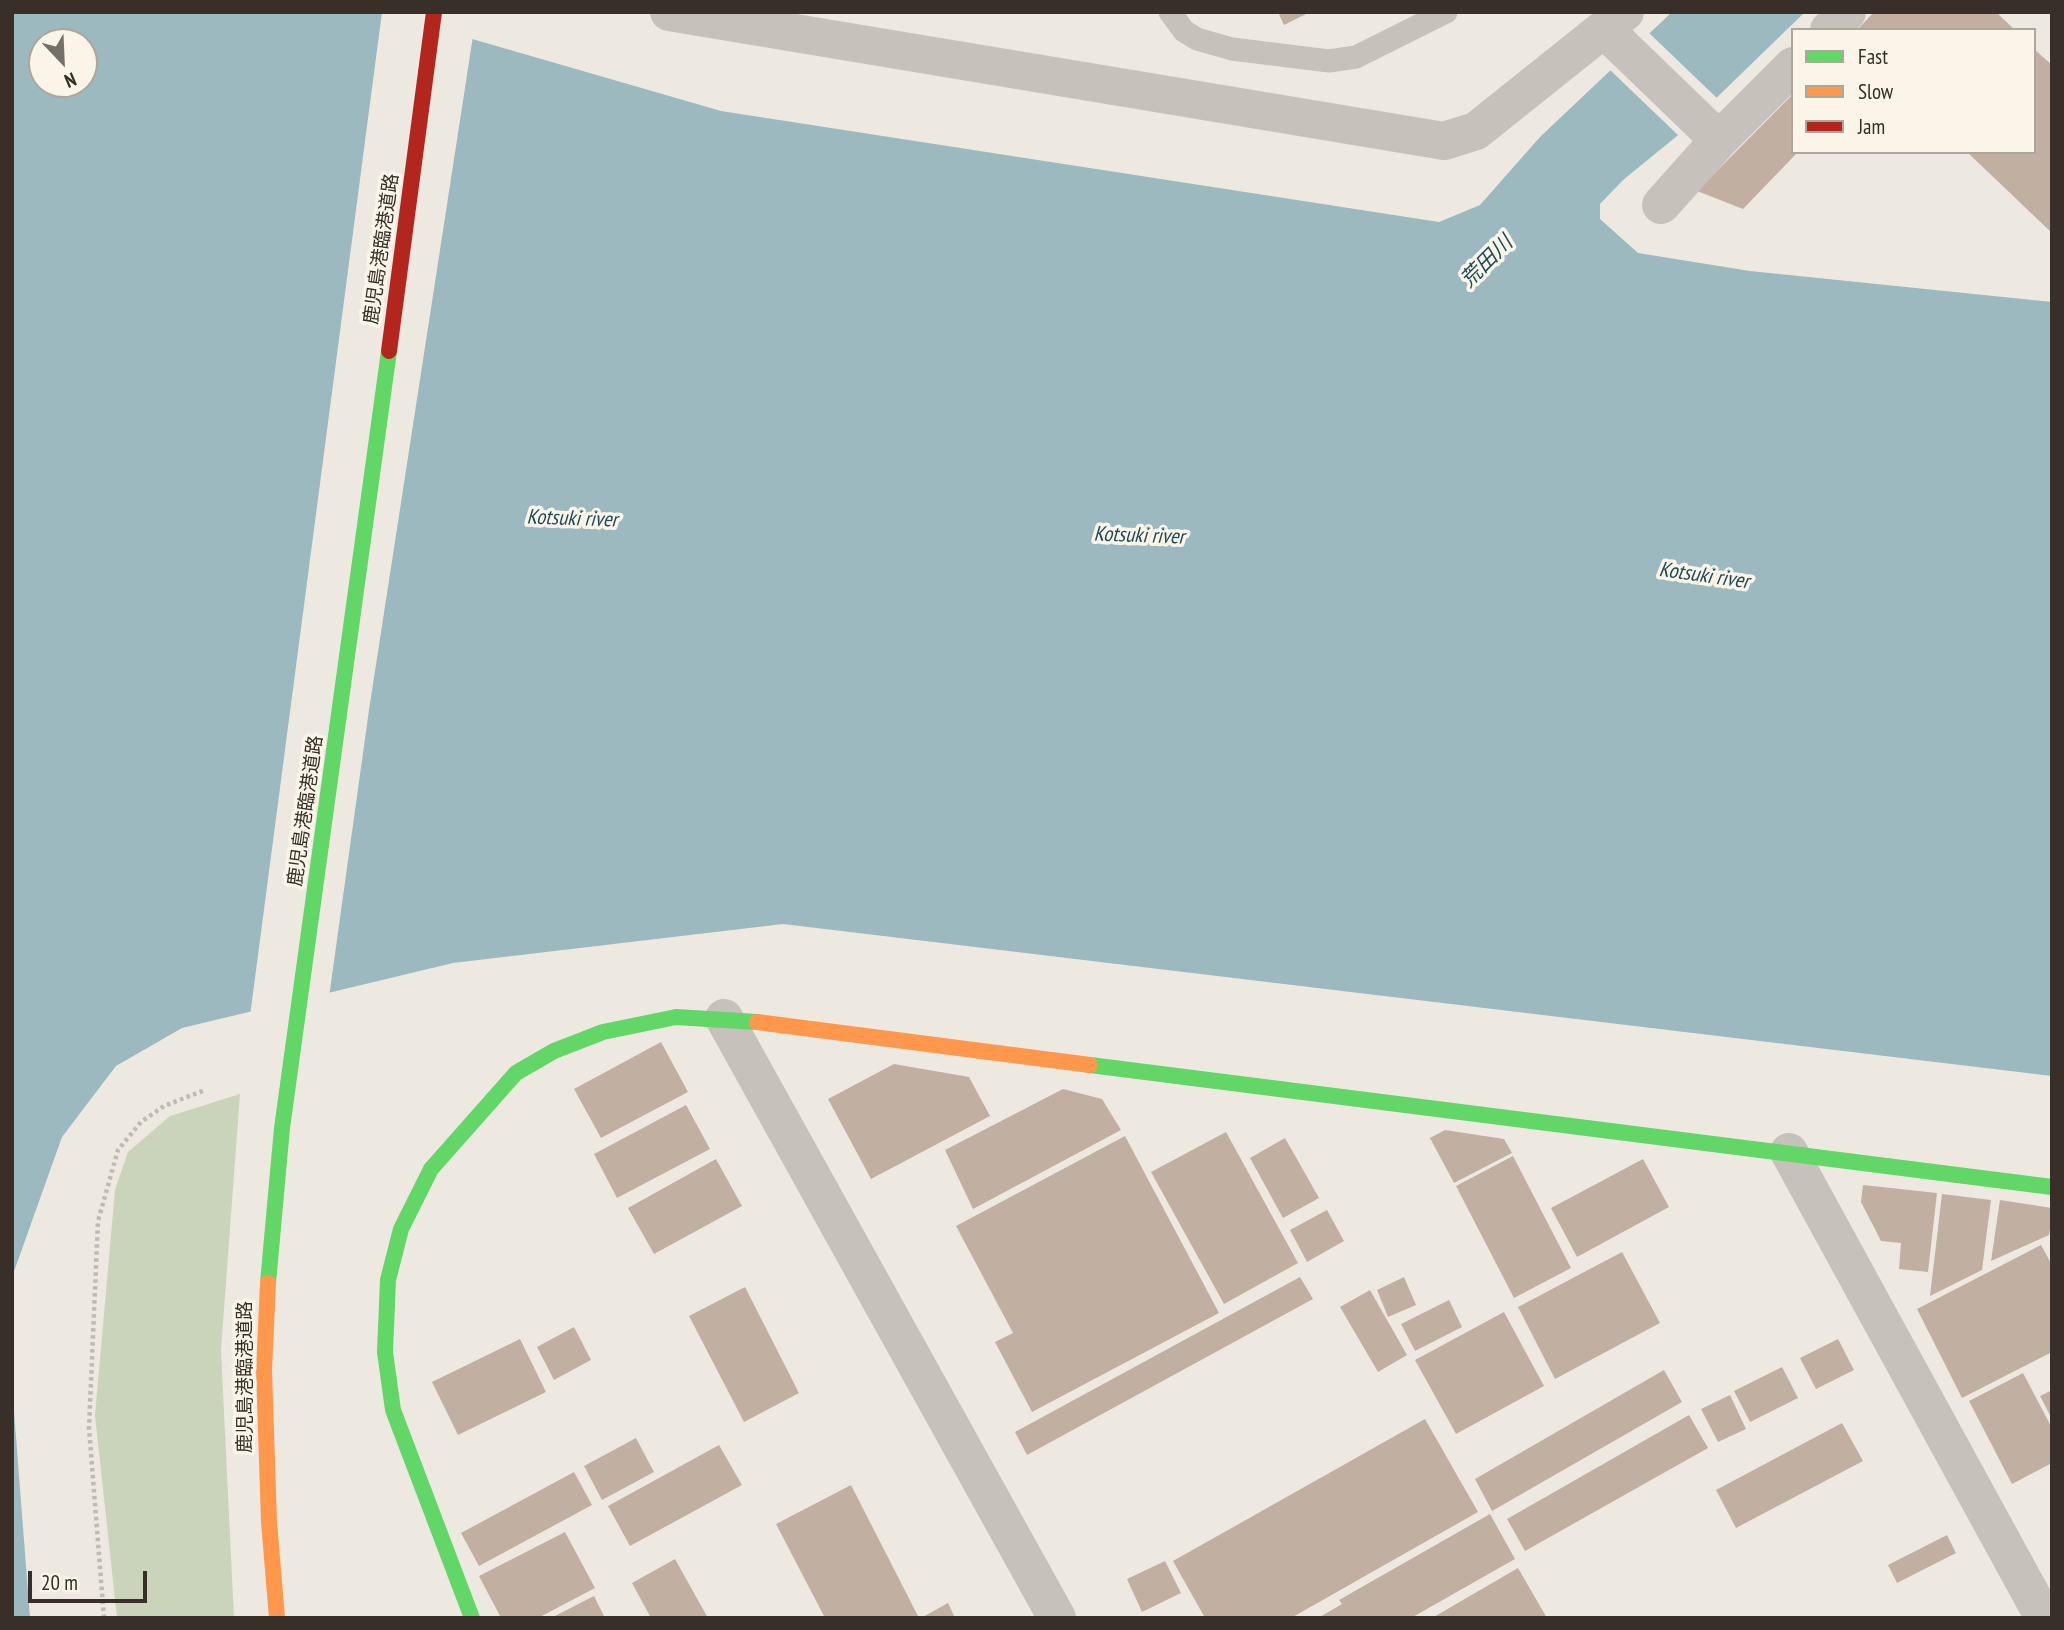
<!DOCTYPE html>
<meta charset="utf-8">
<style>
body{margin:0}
#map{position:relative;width:2064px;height:1630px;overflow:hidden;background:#ede9e1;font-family:"PT Sans Narrow",sans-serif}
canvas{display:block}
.frame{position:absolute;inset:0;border:14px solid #372f28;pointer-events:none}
.legend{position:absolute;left:1791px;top:28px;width:245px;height:126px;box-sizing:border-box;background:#faf5e8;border:2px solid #aca69b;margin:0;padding:9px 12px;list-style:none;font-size:21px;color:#372f28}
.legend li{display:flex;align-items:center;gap:14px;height:35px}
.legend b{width:35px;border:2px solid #aca69b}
.north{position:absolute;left:28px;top:28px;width:70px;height:70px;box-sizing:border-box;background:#faf5e8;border:2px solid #aca69b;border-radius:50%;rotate:157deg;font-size:19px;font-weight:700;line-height:28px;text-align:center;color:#372f28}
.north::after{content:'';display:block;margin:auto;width:24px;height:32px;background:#777069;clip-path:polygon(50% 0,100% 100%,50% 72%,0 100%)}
.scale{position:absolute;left:28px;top:1571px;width:119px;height:32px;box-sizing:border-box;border:4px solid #372f28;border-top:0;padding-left:9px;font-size:21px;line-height:24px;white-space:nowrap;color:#372f28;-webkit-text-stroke:5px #faf5e8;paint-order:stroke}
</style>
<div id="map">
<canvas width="2064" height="1630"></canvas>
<div class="frame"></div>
<ul class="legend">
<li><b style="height:9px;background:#63d668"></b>Fast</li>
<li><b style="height:9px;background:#ff974d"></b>Slow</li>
<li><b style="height:9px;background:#b3261e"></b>Jam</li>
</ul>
<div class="north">N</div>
<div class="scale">20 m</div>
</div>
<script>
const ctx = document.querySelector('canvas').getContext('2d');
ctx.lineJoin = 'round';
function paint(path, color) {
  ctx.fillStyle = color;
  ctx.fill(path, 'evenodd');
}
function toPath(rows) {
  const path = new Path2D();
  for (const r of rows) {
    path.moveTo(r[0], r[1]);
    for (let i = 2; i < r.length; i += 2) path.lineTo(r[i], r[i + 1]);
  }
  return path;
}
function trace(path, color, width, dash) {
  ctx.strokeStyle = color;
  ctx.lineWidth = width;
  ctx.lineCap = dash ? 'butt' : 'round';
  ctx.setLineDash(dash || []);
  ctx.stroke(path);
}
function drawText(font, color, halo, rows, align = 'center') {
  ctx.font = font + ' "PT Sans Narrow","Noto Sans JP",sans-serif';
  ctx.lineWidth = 7;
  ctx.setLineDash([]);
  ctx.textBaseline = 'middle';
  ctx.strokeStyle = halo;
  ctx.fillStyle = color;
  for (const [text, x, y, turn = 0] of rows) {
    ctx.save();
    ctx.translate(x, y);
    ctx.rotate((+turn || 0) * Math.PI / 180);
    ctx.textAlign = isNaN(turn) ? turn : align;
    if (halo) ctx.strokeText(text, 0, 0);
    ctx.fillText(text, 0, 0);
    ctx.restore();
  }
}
paint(toPath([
 [240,1094,221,1350,234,1618,117,1618,95,1415,115,1190,128,1152,170,1116]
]), '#cad4ba');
paint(toPath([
 [12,12,379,12,721,111,1439,222,1480,205,1540,137,1672,12,1805,12,1677,136,1623,180,1600,204,1600,219,1638,253,1750,271,2052,302,2052,1076,783,924,453,963,182,1028,116,1066,62,1137,12,1277],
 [42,42,84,42,84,84,42,84],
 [12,1385,30,1618,12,1618]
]), '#9cb9bf');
paint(toPath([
 [382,12,473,36,369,710,329,997,250,1016],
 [1647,31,1720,101,1681,138,1608,68]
]), '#ede9e1');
paint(toPath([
 [1278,12,1310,12,1284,25],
 [1874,12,1996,12,2015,30,1857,30],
 [2034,49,2052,65,2052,233,1967,152,2034,152],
 [1793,94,1793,152,1798,152,1743,209,1697,191],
 [661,1042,688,1092,601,1138,574,1089],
 [894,1064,969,1077,990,1116,871,1179,828,1099],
 [1063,1089,1102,1099,1121,1130,973,1209,945,1150],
 [686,1105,710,1149,617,1198,594,1154],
 [1445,1130,1504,1139,1512,1153,1454,1183,1430,1138],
 [1226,1132,1298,1263,1224,1304,1151,1172],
 [1125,1136,1219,1313,1032,1412,995,1342,1013,1333,956,1226],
 [1285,1138,1319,1198,1283,1218,1250,1158],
 [1513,1156,1571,1268,1514,1298,1456,1186],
 [716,1159,742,1206,654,1254,628,1208],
 [1643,1159,1669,1207,1577,1257,1551,1208],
 [1863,1185,1937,1193,1928,1272,1899,1269,1901,1243,1881,1241,1861,1202],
 [1942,1194,1991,1200,1982,1270,1930,1296],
 [2000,1200,2052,1208,2052,1217,2049,1235,1991,1261],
 [1327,1210,1344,1241,1307,1262,1290,1230],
 [2041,1245,2052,1265,2052,1352,1962,1398,1917,1309],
 [1622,1252,1660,1323,1555,1379,1518,1307],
 [1300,1277,1313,1299,1027,1455,1015,1432],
 [1404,1277,1416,1305,1388,1317,1377,1290],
 [745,1287,799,1393,744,1422,689,1316],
 [1370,1290,1407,1355,1378,1372,1340,1307],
 [1449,1300,1462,1327,1415,1351,1401,1324],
 [1504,1312,1544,1386,1456,1434,1415,1360],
 [574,1327,591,1360,554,1380,537,1347],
 [520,1339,546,1392,458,1435,432,1382],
 [1838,1339,1854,1370,1816,1389,1800,1358],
 [1782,1367,1798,1398,1750,1422,1734,1391],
 [1664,1370,1682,1402,1492,1511,1475,1479],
 [2023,1373,2052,1428,2052,1463,2012,1484,1969,1401],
 [2052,1390,2052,1419,2040,1396],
 [1730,1395,1746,1429,1718,1442,1701,1409],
 [1689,1415,1708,1448,1525,1551,1507,1519],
 [1425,1419,1478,1512,1291,1618,1205,1618,1173,1561],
 [1842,1423,1863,1461,1736,1528,1716,1490],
 [636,1438,654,1472,602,1500,584,1466],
 [719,1445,742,1485,630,1546,608,1506],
 [574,1472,592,1505,479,1566,461,1533],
 [851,1485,919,1618,825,1618,776,1524],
 [1490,1514,1515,1559,1411,1618,1318,1618,1342,1604,1339,1600],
 [565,1532,595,1588,538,1618,501,1618,479,1576],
 [1947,1535,1956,1553,1897,1583,1888,1565],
 [675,1559,708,1618,651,1618,632,1583],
 [1165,1561,1181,1593,1142,1612,1127,1579],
 [1518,1568,1547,1618,1432,1618],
 [594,1596,605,1618,551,1618],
 [948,1603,955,1618,921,1618]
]), '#c1b0a2');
trace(toPath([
 [104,1618,89,1428,98,1221,118,1150,141,1122,164,1106,205,1090]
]), '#bfbab3', 4.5, [3.5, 3.5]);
trace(toPath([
 [1170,12,1184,31,1197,39,1232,49,1329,61,1356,57,1446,12]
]), '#c6c1ba', 23);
trace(toPath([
 [669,12,1444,141,1476,131,1625,12],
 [1605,30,1719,140],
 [1829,30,1847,12],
 [1661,205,1719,140,1793,66],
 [724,1018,1057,1618],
 [1789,1152,2044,1618]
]), '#c6c1ba', 38);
trace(toPath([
 [1090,1065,2052,1187],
 [268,1283,282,1128,389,351],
 [472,1618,393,1410,385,1352,388,1280,401,1229,431,1169,516,1073,554,1051,603,1032,676,1017,757,1022]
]), '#63d668', 16);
trace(toPath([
 [757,1022,1090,1065],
 [268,1283,264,1370,269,1522,277,1618]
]), '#ff974d', 16);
trace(toPath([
 [389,351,434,12]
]), '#b3261e', 16);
drawText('19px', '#372f28', '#faf5e8', [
 ["鹿児島港臨港道路",382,249,-82],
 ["鹿児島港臨港道路",306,811,-82],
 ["鹿児島港臨港道路",246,1377,-90]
]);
drawText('italic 21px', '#1d4b59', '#faf5e8', [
 ["荒田川",1487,262,-45],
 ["Kotsuki river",572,519,2],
 ["Kotsuki river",1139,536,2],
 ["Kotsuki river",1704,576,8]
]);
</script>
